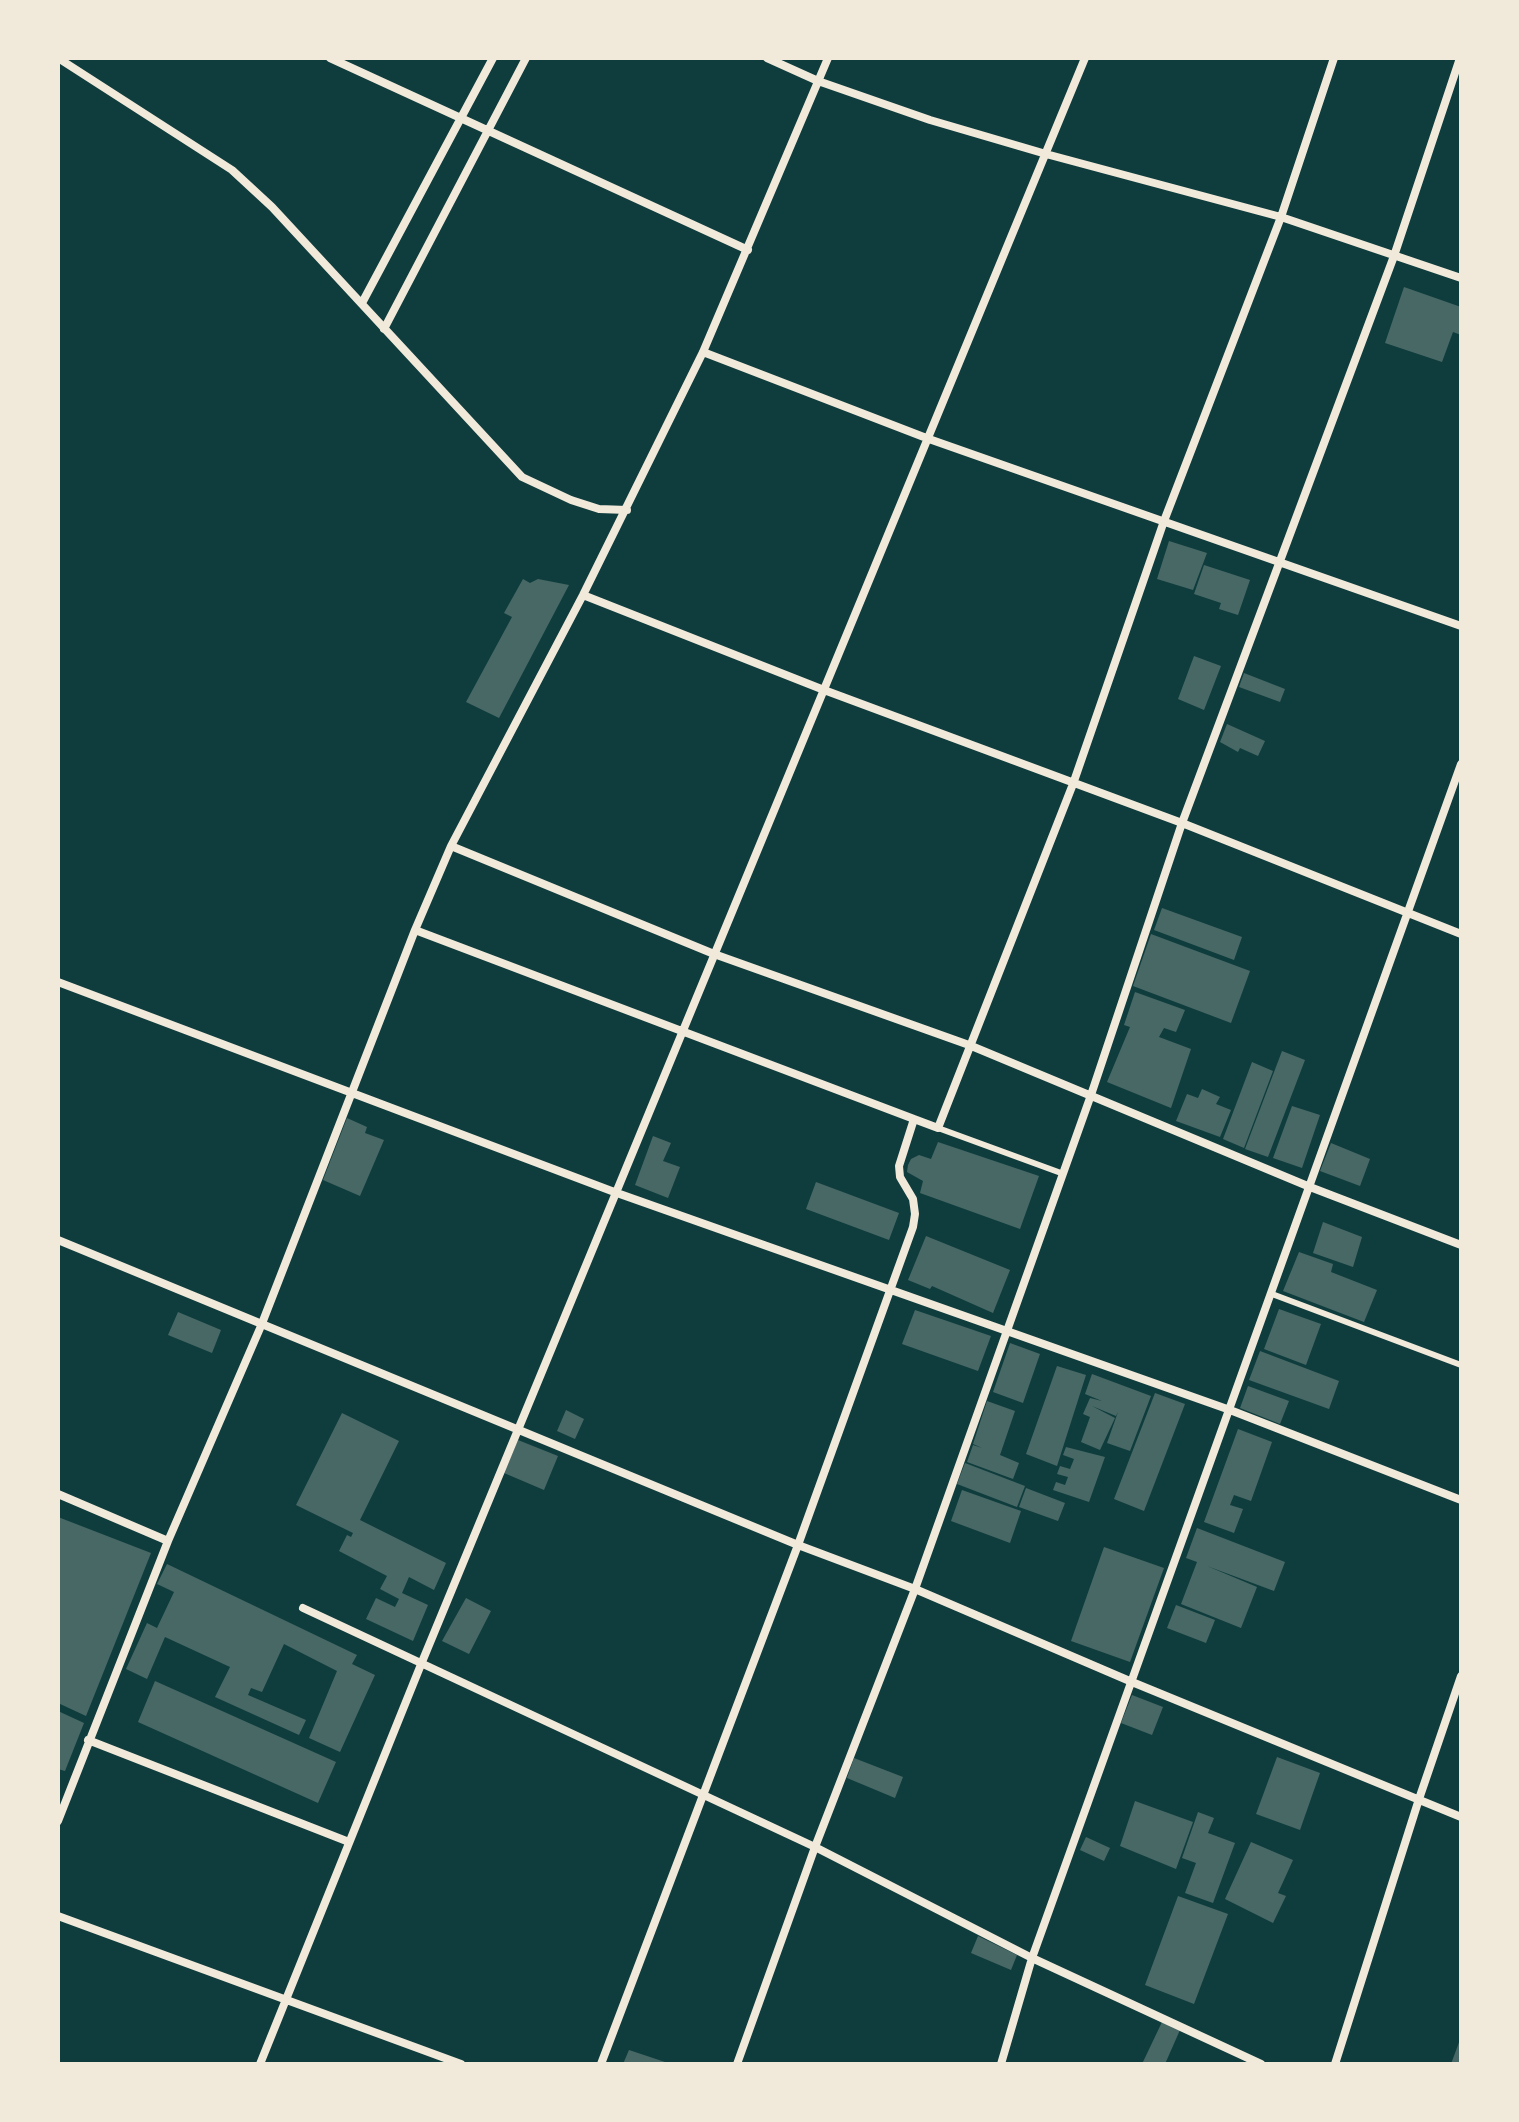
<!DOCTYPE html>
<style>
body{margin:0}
#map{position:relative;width:1519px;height:2122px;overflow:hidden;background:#0f3d3e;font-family:Karla,sans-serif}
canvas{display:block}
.frame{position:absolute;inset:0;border:60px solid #f1e9da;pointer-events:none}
</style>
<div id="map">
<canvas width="1519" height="2122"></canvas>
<div class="frame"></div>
</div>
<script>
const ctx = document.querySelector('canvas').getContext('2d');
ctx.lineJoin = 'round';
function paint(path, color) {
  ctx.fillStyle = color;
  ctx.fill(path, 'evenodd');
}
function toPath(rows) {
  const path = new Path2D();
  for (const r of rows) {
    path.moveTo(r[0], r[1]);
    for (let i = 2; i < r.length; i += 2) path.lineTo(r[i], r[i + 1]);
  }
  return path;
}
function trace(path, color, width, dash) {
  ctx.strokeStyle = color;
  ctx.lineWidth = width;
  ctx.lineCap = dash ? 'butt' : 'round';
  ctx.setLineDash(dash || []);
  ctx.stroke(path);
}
paint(toPath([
 [1404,287,1461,307,1461,335,1453,332,1442,362,1385,343],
 [1169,541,1207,553,1193,590,1157,579],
 [1204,565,1250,580,1238,615,1219,609,1221,603,1194,594],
 [523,579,530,583,538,579,569,585,499,718,466,702,512,617,504,613],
 [1194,656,1221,666,1204,710,1178,699],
 [1244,673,1285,689,1280,702,1239,687],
 [1227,724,1265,741,1258,756,1240,748,1238,752,1220,742],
 [1162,908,1242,937,1234,960,1154,930],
 [1151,934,1250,971,1231,1023,1133,986],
 [1135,992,1185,1010,1176,1032,1164,1028,1159,1037,1191,1049,1171,1108,1107,1082,1130,1027,1124,1025],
 [1282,1051,1305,1060,1268,1157,1245,1149],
 [1252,1062,1273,1071,1244,1148,1223,1139],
 [1202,1089,1220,1097,1216,1104,1231,1110,1220,1137,1176,1121,1187,1094,1198,1098],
 [1292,1106,1320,1115,1302,1168,1273,1158],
 [347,1118,367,1127,365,1133,384,1140,360,1196,323,1180],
 [653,1136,671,1143,663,1161,680,1167,668,1198,635,1185],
 [938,1142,1039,1176,1020,1229,920,1193,923,1181,907,1172,908,1165,911,1159,919,1155,931,1159],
 [1331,1143,1370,1159,1360,1186,1320,1171],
 [816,1182,899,1213,889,1240,806,1209],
 [1323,1222,1362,1237,1353,1267,1313,1253],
 [926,1236,1010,1270,993,1313,932,1286,930,1289,908,1280],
 [1299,1252,1333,1264,1331,1272,1377,1290,1364,1322,1283,1291],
 [1279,1309,1321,1324,1306,1365,1264,1349],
 [915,1310,991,1336,978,1371,902,1344],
 [178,1312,221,1330,212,1353,168,1335],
 [1010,1343,1040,1354,1023,1403,993,1392],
 [1260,1351,1339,1381,1329,1409,1249,1380],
 [1057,1366,1086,1375,1057,1466,1026,1454],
 [1092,1374,1151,1396,1130,1451,1107,1443,1118,1412,1116,1416,1092,1406,1115,1418,1100,1450,1081,1442,1090,1417,1083,1414,1090,1398,1102,1401,1085,1394],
 [1248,1386,1289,1401,1280,1424,1240,1408],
 [1155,1393,1185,1404,1144,1511,1114,1499],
 [987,1401,1015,1411,1000,1455,1019,1463,1013,1479,967,1462,973,1445,982,1448,973,1444],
 [566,1410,584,1419,575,1439,557,1431],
 [342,1413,399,1441,360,1520,446,1563,434,1590,409,1577,402,1593,428,1605,413,1641,366,1619,376,1598,395,1607,399,1599,380,1589,387,1576,339,1551,347,1535,351,1537,353,1533,296,1505],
 [1238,1429,1272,1442,1251,1501,1234,1495,1230,1505,1243,1509,1234,1533,1204,1522],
 [518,1440,558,1456,544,1490,504,1473],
 [1066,1447,1105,1457,1089,1502,1053,1490,1056,1482,1065,1485,1068,1477,1057,1474,1060,1466,1070,1469,1074,1459,1063,1455],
 [965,1463,1025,1486,1017,1507,957,1484],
 [1026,1488,1065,1503,1058,1521,1019,1507],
 [962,1490,1021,1511,1010,1543,951,1521],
 [58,1517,151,1553,86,1716,58,1703],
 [1197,1528,1285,1562,1274,1591,1207,1566,1257,1587,1241,1628,1181,1604,1197,1562,1186,1558],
 [1104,1547,1164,1568,1130,1662,1071,1641],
 [167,1564,357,1655,352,1664,375,1675,340,1752,309,1738,337,1671,284,1644,262,1692,251,1688,248,1695,306,1720,299,1735,215,1697,230,1667,165,1637,147,1679,126,1669,147,1623,157,1628,174,1592,157,1584],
 [466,1598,491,1611,469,1654,442,1641],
 [1176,1605,1215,1620,1206,1643,1167,1628],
 [155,1681,336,1762,318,1803,138,1722],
 [1132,1695,1163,1707,1152,1735,1121,1723],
 [58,1711,84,1723,65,1771,58,1769],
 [1277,1757,1320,1773,1300,1830,1256,1814],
 [854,1758,903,1777,895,1798,847,1778],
 [1135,1801,1193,1822,1176,1869,1120,1846],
 [1198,1812,1214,1818,1208,1833,1235,1843,1213,1903,1185,1893,1196,1863,1182,1858],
 [1086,1837,1110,1848,1104,1861,1080,1850],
 [1251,1842,1293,1860,1278,1893,1286,1896,1273,1923,1225,1899],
 [1178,1896,1228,1914,1194,2004,1145,1985],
 [978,1936,1017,1955,1011,1970,971,1953],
 [1162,2022,1180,2030,1165,2064,1142,2064],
 [1461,2037,1461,2064,1451,2064],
 [629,2050,668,2063,668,2064,623,2064]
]), '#486865');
trace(toPath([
 [938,1128,1061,1173],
 [1272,1294,1461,1365]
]), '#f1e9da', 6);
trace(toPath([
 [58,58,232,170,272,207,522,477,571,500,599,509,627,510],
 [330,58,748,250],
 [767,58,818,81,930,120,1046,154,1281,217,1461,278],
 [362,303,493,58],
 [384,329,526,58],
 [703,352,929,439,1461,626],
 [583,595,824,690,1182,823,1461,934],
 [451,846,714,954,969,1045,1310,1187,1461,1245],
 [415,930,914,1119],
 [58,982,617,1193,1230,1410,1461,1500],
 [58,1240,798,1545,915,1589,1132,1682,1461,1817],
 [58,1494,168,1541],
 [303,1608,815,1847,1032,1958,1261,2064],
 [88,1740,349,1842],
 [58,1821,168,1541,261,1326,415,930,451,846,583,595,703,352,828,58],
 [58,1916,461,2064],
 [260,2064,422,1662,1085,58],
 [601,2064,798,1545,913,1227,915,1214,913,1199,900,1177,899,1166,914,1119,938,1128,1073,784,1164,521,1281,217,1334,58],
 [737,2064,815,1847,915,1589,1091,1095,1182,823,1394,256,1460,58],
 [1001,2064,1032,1958,1461,764],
 [1335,2064,1419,1799,1461,1676]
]), '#f1e9da', 8);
</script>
